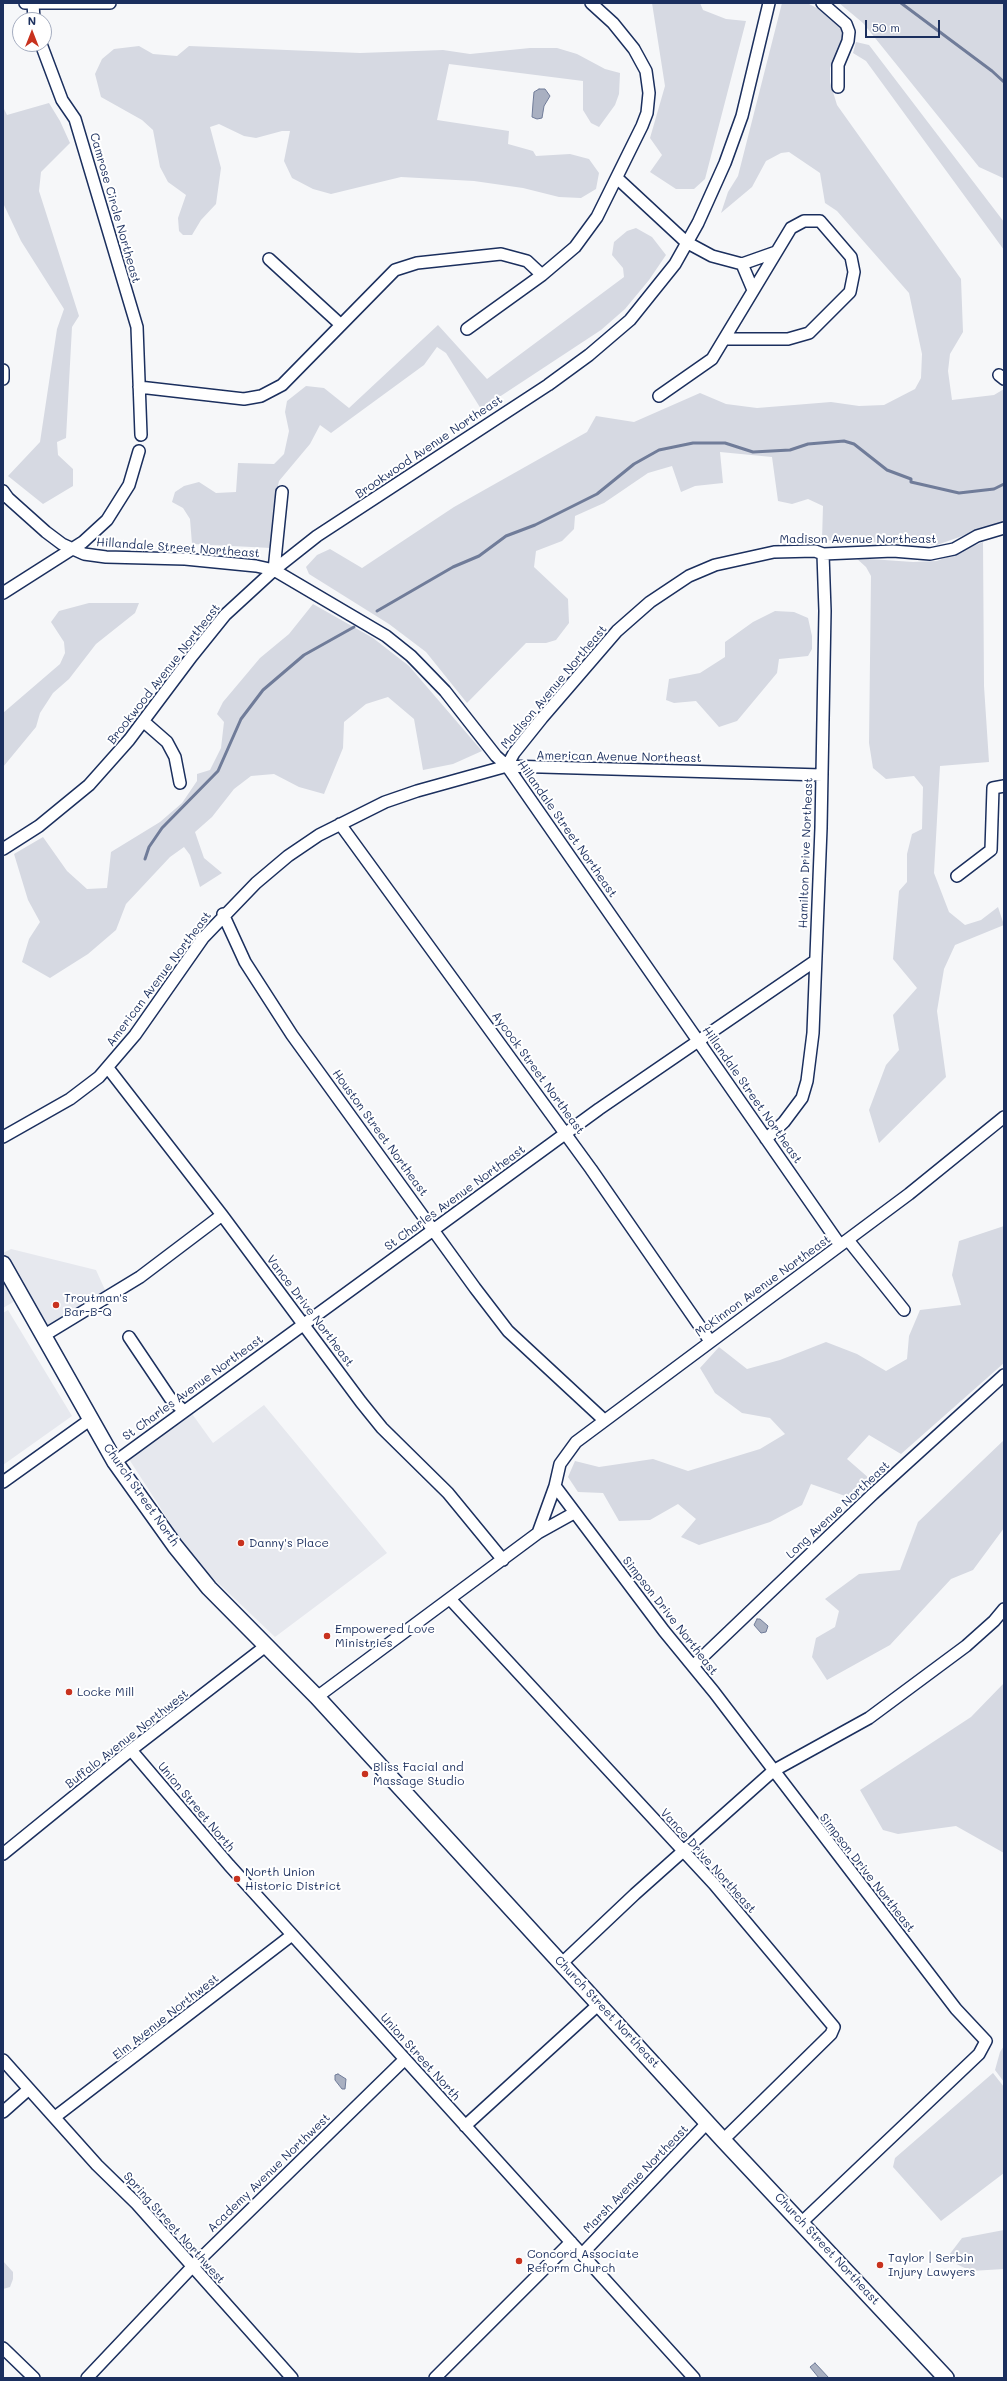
<!DOCTYPE html>
<style>
body{margin:0}
#map{position:relative;width:1007px;height:2381px;overflow:hidden;background:#f6f7f9;font-family:Mali,sans-serif}
canvas{display:block}
.frame{position:absolute;inset:0;border:4px solid #1b2f5e;pointer-events:none}
.north{position:absolute;left:12px;top:12px;width:40px;height:40px;box-sizing:border-box;background:#fff;border:1px solid #a4acbf;border-radius:50%;rotate:0deg;font-size:11px;font-weight:700;line-height:16px;text-align:center;color:#1b2f5e}
.north::after{content:'';display:block;margin:auto;width:14px;height:18px;background:#c8321e;clip-path:polygon(50% 0,100% 100%,50% 72%,0 100%)}
.scale{position:absolute;left:865px;top:20px;width:75px;height:18px;box-sizing:border-box;border:2px solid #1b2f5e;border-top:0;padding-left:5px;font-size:12px;line-height:14px;white-space:nowrap;color:#1b2f5e;-webkit-text-stroke:3px #fff;paint-order:stroke}
</style>
<div id="map">
<canvas width="1007" height="2381"></canvas>
<div class="frame"></div>
<div class="north">N</div>
<div class="scale">50 m</div>
</div>
<script>
const ctx = document.querySelector('canvas').getContext('2d');
ctx.lineJoin = 'round';
function paint(path, color) {
  ctx.fillStyle = color;
  ctx.fill(path, 'evenodd');
}
function toPath(rows) {
  const path = new Path2D();
  for (const r of rows) {
    path.moveTo(r[0], r[1]);
    for (let i = 2; i < r.length; i += 2) path.lineTo(r[i], r[i + 1]);
  }
  return path;
}
function trace(path, color, width, dash) {
  ctx.strokeStyle = color;
  ctx.lineWidth = width;
  ctx.lineCap = dash ? 'butt' : 'round';
  ctx.setLineDash(dash || []);
  ctx.stroke(path);
}
function drawText(font, color, halo, rows, align = 'center') {
  ctx.font = font + ' Mali,sans-serif';
  ctx.lineWidth = 4;
  ctx.setLineDash([]);
  ctx.textBaseline = 'middle';
  ctx.strokeStyle = halo;
  ctx.fillStyle = color;
  for (const [text, x, y, turn = 0] of rows) {
    ctx.save();
    ctx.translate(x, y);
    ctx.rotate((+turn || 0) * Math.PI / 180);
    ctx.textAlign = isNaN(turn) ? turn : align;
    if (halo) ctx.strokeText(text, 0, 0);
    ctx.fillText(text, 0, 0);
    ctx.restore();
  }
}
paint(toPath([
 [11,1249,96,1270,106,1292,47,1328,27,1294,3,1308,3,1253],
 [8,1310,72,1416,3,1465,3,1313],
 [264,1405,387,1553,275,1637,194,1560,127,1456,190,1411,213,1443]
]), '#e6e8ee');
paint(toPath([
 [652,3,700,3,703,10,726,19,746,21,705,179,694,189,676,189,650,172,662,155,650,138,665,86],
 [782,3,807,3,827,13,842,27,843,37,830,68,830,82,837,105,961,279,963,332,950,354,948,371,952,400,994,395,1004,389,1004,521,937,545,822,540,823,506,808,499,792,504,778,501,772,457,720,452,723,483,695,486,681,492,672,466,648,473,604,503,575,516,574,529,562,541,536,551,534,567,568,599,569,623,556,640,546,643,526,643,467,703,426,652,389,624,309,574,306,567,317,555,330,549,362,568,454,507,587,432,596,416,634,422,700,393,726,404,757,408,831,402,859,406,884,405,915,389,921,378,922,354,909,293,837,211,825,203,820,173,789,152,781,153,766,161,752,187,721,213,728,192,738,176],
 [839,3,1004,3,1003,178,979,167,863,23],
 [856,42,869,45,1004,222,1004,250,866,61,853,53],
 [139,46,153,54,177,56,189,46,360,53,443,50,470,54,530,48,557,48,577,54,605,69,620,73,619,94,615,105,599,127,591,123,583,110,583,81,449,64,437,120,509,131,508,144,533,151,536,156,570,154,589,159,599,173,596,189,581,198,559,197,523,188,474,181,401,177,331,194,313,189,292,178,284,161,290,131,282,131,256,138,244,136,219,124,210,127,221,168,216,204,201,220,192,235,183,235,179,231,178,218,186,195,168,182,160,167,153,130,142,120,101,97,95,74,102,59,114,49],
 [49,103,60,121,70,143,41,172,39,191,79,316,72,327,66,438,57,442,58,455,73,469,73,486,43,504,8,476,40,442,57,329,64,309,21,241,3,203,3,107,7,115],
 [636,228,652,237,666,255,649,280,625,309,601,330,481,409,446,353,437,347,424,365,331,433,320,425,310,444,279,481,273,509,271,548,192,544,190,519,183,508,172,502,175,492,184,486,199,482,216,493,236,492,238,463,274,464,284,454,289,431,285,412,287,401,306,386,324,388,349,408,438,325,487,379,624,277,623,268,612,255,614,242,627,231],
 [983,542,984,686,989,762,940,766,934,873,949,912,965,925,981,920,998,907,1004,925,955,945,944,969,937,1011,946,1077,879,1143,869,1110,886,1065,899,1050,893,1015,917,988,893,959,899,891,907,882,907,854,912,834,922,829,923,787,914,776,886,779,873,768,869,743,871,576,866,567,856,558,913,562,937,561],
 [89,603,139,603,135,613,96,644,69,679,53,693,40,713,36,727,3,767,3,713,60,664,65,653,64,642,51,622,59,611],
 [313,604,373,638,409,666,482,751,453,764,423,770,414,719,388,697,366,704,344,722,343,748,324,794,299,787,274,774,251,776,234,789,212,817,195,832,204,858,222,873,200,887,190,855,184,847,170,857,126,904,116,930,88,954,50,978,22,962,29,939,40,922,28,900,14,854,43,837,67,871,87,889,107,888,111,852,160,822,182,803,197,781,197,774,210,770,221,748,224,722,217,714,223,702,260,658,289,634],
 [775,611,794,612,808,618,812,636,812,649,808,656,779,659,777,673,737,721,719,727,696,701,674,703,666,700,669,679,700,673,725,657,725,642,753,622],
 [1004,1226,1004,1363,901,1454,869,1435,847,1459,870,1479,851,1498,811,1484,802,1505,770,1522,699,1545,681,1537,696,1519,678,1504,650,1520,619,1521,603,1493,578,1492,568,1477,575,1461,599,1467,653,1459,688,1471,760,1449,785,1434,770,1418,742,1413,715,1393,700,1368,719,1347,747,1369,780,1360,826,1342,857,1354,886,1371,907,1359,909,1336,920,1310,961,1305,952,1275,959,1241],
 [1004,1440,1004,1528,973,1570,951,1579,890,1645,827,1680,812,1657,816,1638,835,1627,839,1611,825,1599,859,1574,900,1570,918,1522],
 [1004,1683,1004,1853,956,1826,898,1834,883,1830,860,1790,971,1717],
 [1004,2046,1004,2082,995,2070,1000,2052],
 [993,2073,1004,2087,1004,2173,941,2221,893,2167,895,2158],
 [1004,2230,1004,2269,971,2271,946,2259,962,2238],
 [3,2261,13,2272,13,2279,10,2287,3,2289]
]), '#d6d9e2');
const water = toPath([
 [539,89,545,89,550,96,544,106,542,118,537,119,532,117,533,103,534,92,539,89],
 [757,1619,760,1619,768,1626,766,1632,761,1633,754,1625,757,1619],
 [338,2074,346,2079,345,2089,342,2089,335,2080,335,2075,338,2074],
 [815,2363,829,2378,819,2378,810,2367,815,2363]
]);
paint(water, '#a9b0c1');
trace(water, '#707c99', 1);
trace(toPath([
 [901,3,992,71,1004,82],
 [377,611,453,567,479,556,506,536,535,525,597,494,634,464,659,450,693,443,725,443,753,452,790,450,808,444,844,441,854,444,887,470,911,479,911,482,959,493,994,489,1004,484],
 [145,859,149,847,162,828,218,771,241,719,263,690,304,655,354,627]
]), '#707c99', 3);
const minor = toPath([
 [25,3,110,3],
 [33,3,34,20],
 [822,3,846,24,849,32,848,41,838,65,838,87],
 [41,44,62,100,75,119,137,327,141,435],
 [617,178,686,242,712,256,742,264,776,252],
 [269,259,340,324],
 [742,264,753,290],
 [467,329,542,275,575,247,597,217,642,126,647,113,649,93,646,71,634,49,613,23,591,3],
 [3,370,3,379],
 [999,375,1004,379],
 [139,387,244,399,261,396,282,385,395,270,417,263,501,254,527,261,542,275],
 [659,396,712,359,791,228,804,221,820,221,851,257,854,272,850,292,809,333,788,339,725,339],
 [3,491,8,498,46,532,62,544,84,554,106,557,185,559,256,566,274,570,386,636,411,656,445,691,496,756,507,766,840,1245],
 [274,570,282,492],
 [3,593,83,542,107,520,129,485,139,451],
 [143,721,167,742,175,757,180,783],
 [507,766,514,753,542,718,617,631,650,602,689,576,715,565,774,552,815,551,823,554,893,551,930,554,954,549,977,536,1004,528],
 [340,824,591,1169,710,1341],
 [3,849,39,826,89,785,129,740,192,656,225,615,274,570,317,536,548,385,589,355,630,320,675,264,698,223,725,163,742,116,769,3],
 [957,876,991,850,993,788,1004,786],
 [223,914,245,962,292,1035,475,1288,508,1331,604,1420],
 [108,1068,222,1215,361,1402,382,1428,448,1493,503,1560],
 [3,1137,70,1099,99,1077,135,1035,203,938,256,883,288,856,319,835,385,802,417,791,507,766,822,775],
 [766,1139,784,1122,802,1098,807,1081,813,1033,821,828,825,611,823,554],
 [848,1240,904,1310],
 [43,1336,140,1277,222,1215],
 [129,1337,170,1398,184,1411],
 [115,1462,599,1109,815,961],
 [3,1482,91,1419],
 [538,1533,555,1486],
 [450,1599,714,1884,834,2027,831,2034,723,2140],
 [693,1666,873,1494,1004,1375],
 [317,1697,538,1533,574,1513],
 [131,1750,229,1865,694,2378],
 [3,1854,131,1750,267,1645],
 [562,1963,635,1894,773,1771,869,1718,966,1646,994,1621,1004,1609],
 [3,2060,97,2165,137,2204,292,2378],
 [3,2112,29,2089],
 [55,2117,292,1935],
 [465,2126,599,2004],
 [802,2222,979,2054,986,2041,956,2009,714,1692,664,1631,555,1486,560,1464,576,1442,909,1194,1004,1117],
 [582,2254,708,2122],
 [3,2348,34,2378],
 [87,2378,192,2267,405,2059],
 [435,2378,571,2242]
]);
const major = toPath([
 [3,1264,115,1462,175,1546,209,1588,317,1697,723,2140,946,2378]
]);
trace(minor, '#1b2f5e', 14);
trace(major, '#1b2f5e', 18);
trace(minor, '#fff', 11);
trace(major, '#fff', 15);
for (const [x, y, r, color] of [
 [56,1305,4,"#c8321e"],
 [241,1543,4,"#c8321e"],
 [327,1636,4,"#c8321e"],
 [69,1692,4,"#c8321e"],
 [365,1774,4,"#c8321e"],
 [237,1879,4,"#c8321e"],
 [519,2261,4,"#c8321e"],
 [880,2265,4,"#c8321e"]
]) {
  const dot = new Path2D();
  dot.arc(x, y, r, 0, 2 * Math.PI);
  ctx.fillStyle = color;
  ctx.fill(dot);
  trace(dot, '#fff', 1.5);
}
drawText('12px', '#1b2f5e', '#fff', [
 ["Camrose Circle Northeast",115,208,74],
 ["Brookwood Avenue Northeast",429,447,-34],
 ["Madison Avenue Northeast",858,539],
 ["Hillandale Street Northeast",178,548,4],
 ["Brookwood Avenue Northeast",164,674,-52],
 ["Madison Avenue Northeast",554,687,-50],
 ["American Avenue Northeast",619,757,1],
 ["Hillandale Street Northeast",567,829,55],
 ["Hamilton Drive Northeast",806,853,-88],
 ["American Avenue Northeast",159,979,-53],
 ["Aycock Street Northeast",538,1073,54],
 ["Hillandale Street Northeast",752,1095,55],
 ["Houston Street Northeast",380,1133,54],
 ["St Charles Avenue Northeast",455,1198,-36],
 ["McKinnon Avenue Northeast",763,1286,-36],
 ["Vance Drive Northeast",310,1311,53],
 ["St Charles Avenue Northeast",193,1388,-36],
 ["Church Street North",141,1495,55],
 ["Long Avenue Northeast",838,1510,-43],
 ["Simpson Drive Northeast",670,1616,52],
 ["Buffalo Avenue Northwest",127,1739,-38],
 ["Union Street North",196,1807,50],
 ["Vance Drive Northeast",708,1861,48],
 ["Simpson Drive Northeast",867,1873,52],
 ["Church Street Northeast",607,2012,47],
 ["Elm Avenue Northwest",166,2017,-38],
 ["Union Street North",420,2057,48],
 ["Academy Avenue Northwest",269,2173,-44],
 ["Marsh Avenue Northeast",636,2179,-46],
 ["Spring Street Northwest",174,2228,48],
 ["Church Street Northeast",827,2249,47]
]);
drawText('12px', '#1b2f5e', '#fff', [
 ["Troutman's",64,1298],
 ["Bar-B-Q",64,1312],
 ["Danny's Place",249,1543],
 ["Empowered Love",335,1629],
 ["Ministries",335,1643],
 ["Locke Mill",77,1692],
 ["Bliss Facial and",373,1767],
 ["Massage Studio",373,1781],
 ["North Union",245,1872],
 ["Historic District",245,1886],
 ["Concord Associate",527,2254],
 ["Reform Church",527,2268],
 ["Taylor | Serbin",888,2258],
 ["Injury Lawyers",888,2272]
], 'left');
</script>
